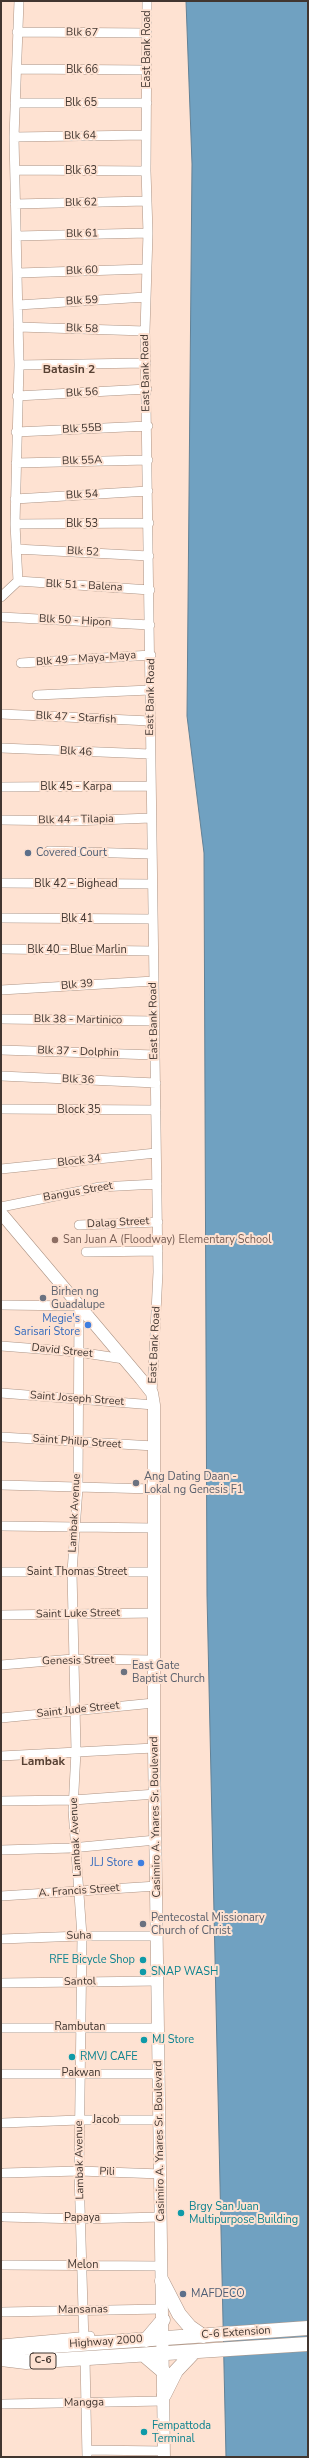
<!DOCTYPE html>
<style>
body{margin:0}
#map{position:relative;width:309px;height:2458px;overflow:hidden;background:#fee2d2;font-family:"Nunito Sans",sans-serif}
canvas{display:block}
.frame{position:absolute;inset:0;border:2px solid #413630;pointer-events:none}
</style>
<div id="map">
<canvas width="309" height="2458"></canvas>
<div class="frame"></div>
</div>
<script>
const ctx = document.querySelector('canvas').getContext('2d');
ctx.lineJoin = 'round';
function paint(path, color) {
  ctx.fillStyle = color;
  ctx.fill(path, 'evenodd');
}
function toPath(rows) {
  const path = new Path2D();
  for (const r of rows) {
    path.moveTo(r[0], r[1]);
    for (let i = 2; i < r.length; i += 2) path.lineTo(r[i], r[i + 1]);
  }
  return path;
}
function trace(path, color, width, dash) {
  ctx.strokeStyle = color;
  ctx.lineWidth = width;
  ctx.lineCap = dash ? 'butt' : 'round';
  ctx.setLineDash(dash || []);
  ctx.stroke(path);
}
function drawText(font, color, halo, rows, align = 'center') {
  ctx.font = font + ' "Nunito Sans",sans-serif';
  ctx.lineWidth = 4;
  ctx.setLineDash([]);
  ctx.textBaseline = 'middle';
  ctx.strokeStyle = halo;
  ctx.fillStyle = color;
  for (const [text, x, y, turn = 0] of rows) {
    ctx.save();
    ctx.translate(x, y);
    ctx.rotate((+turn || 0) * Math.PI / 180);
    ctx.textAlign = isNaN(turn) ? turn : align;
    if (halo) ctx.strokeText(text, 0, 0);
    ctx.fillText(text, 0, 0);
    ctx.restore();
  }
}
const water = toPath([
 [186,1,308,1,308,2457,226,2457,207,1595,204,853,187,716,192,164,186,1]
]);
paint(water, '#70a1c1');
trace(water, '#628196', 1);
const minor = toPath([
 [147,1,146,171,148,233,145,331,158,1272,152,1393],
 [17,32,147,33],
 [17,69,146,70],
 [15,103,147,103],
 [14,137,146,135],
 [16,170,146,171],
 [15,204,147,201],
 [17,236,148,233],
 [18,273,147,269],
 [18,305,146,297],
 [18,327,145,331],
 [19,365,146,363],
 [17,396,147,389],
 [16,432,148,426],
 [16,463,148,460],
 [15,499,148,491],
 [15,524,149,523],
 [16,549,149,556],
 [18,581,15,524,19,365,14,137,19,1],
 [18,581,150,590],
 [1,597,18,581],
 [1,617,150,625],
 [21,663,151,655],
 [37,695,150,690],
 [1,714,150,721],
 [1,748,150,754],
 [1,787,150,786],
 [1,820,72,821,151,818],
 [49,851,151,854],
 [1,883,152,884],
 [1,918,153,919],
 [1,949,153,951],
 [1,990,154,981],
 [1,1019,155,1021],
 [1,1050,155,1055],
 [1,1076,156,1083],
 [1,1109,156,1110],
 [1,1169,156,1153],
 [1,1207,100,1187,157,1184],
 [79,1225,158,1222],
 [86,1252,158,1251],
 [1,1305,79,1306,78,1488,72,1572,76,1751,73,1810,82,1936,79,2171,84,2344],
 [1,1346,78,1352,124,1359],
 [1,1393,154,1405],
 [1,1437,154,1446],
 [1,1485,153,1489],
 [2,1526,154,1528],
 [1,1572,154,1572],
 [1,1615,155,1613],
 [1,1665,73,1659,154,1660],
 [1,1718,154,1703],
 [1,1756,154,1748],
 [1,1801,73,1800,156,1794],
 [1,1850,71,1848,156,1840],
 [1,1896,157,1886],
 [1,1939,82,1936,158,1936],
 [1,1983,158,1981],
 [1,2028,159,2028],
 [2,2074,160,2074],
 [3,2123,79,2120,160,2120],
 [4,2173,79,2171,161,2174],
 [4,2217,81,2219,161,2217],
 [4,2265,162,2266],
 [3,2312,163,2309],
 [1,2344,90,2336],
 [85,2358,87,2457],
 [4,2404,163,2401],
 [87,2450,164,2451]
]);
const secondary = toPath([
 [1,1213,141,1379,152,1393,154,1405,154,1748,164,2457]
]);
const primary = toPath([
 [162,2281,179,2314,190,2327,203,2336],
 [146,2340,163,2320],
 [1,2354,24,2348,308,2328],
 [144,2355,164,2372],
 [1,2359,26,2362,308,2344],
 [164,2395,176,2371,194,2352]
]);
trace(minor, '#ad9485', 10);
trace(secondary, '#ad9485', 13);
trace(primary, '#ad9485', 15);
trace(minor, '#fff', 9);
trace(secondary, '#fff', 12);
trace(primary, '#fff', 14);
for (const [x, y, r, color] of [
 [28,853,4,"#5c6f8a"],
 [55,1240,4,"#8d6e63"],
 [43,1298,4,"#6b7280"],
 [88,1325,4,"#3f7fe0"],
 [136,1483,4,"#6b7280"],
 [124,1672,4,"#6b7280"],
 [141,1863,4,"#3f7fe0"],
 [143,1924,4,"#6b7280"],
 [143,1960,4,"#0f9aa8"],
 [143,1972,4,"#0f9aa8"],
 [144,2040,4,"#0f9aa8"],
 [72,2057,4,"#0f9aa8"],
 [181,2213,4,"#0f9aa8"],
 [183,2294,4,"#5c6f8a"],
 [144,2432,4,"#0f9aa8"]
]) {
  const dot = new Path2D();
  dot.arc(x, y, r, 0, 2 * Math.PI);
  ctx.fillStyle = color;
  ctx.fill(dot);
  trace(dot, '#fee2d2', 1.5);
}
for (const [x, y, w] of [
 [43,2361,26]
]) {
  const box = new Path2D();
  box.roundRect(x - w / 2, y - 8, w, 16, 3);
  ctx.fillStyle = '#fee2d2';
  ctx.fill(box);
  trace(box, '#413630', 1);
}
drawText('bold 10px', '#413630', null, [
 ["C-6",43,2361]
]);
drawText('11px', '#413630', '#fee2d2', [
 ["Blk 67",82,33,1],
 ["East Bank Road",147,49,-90],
 ["Blk 66",82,70],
 ["Blk 65",81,103],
 ["Blk 64",80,136,-1],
 ["Blk 63",81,171],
 ["Blk 62",81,203,-1],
 ["Blk 61",82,234,-1],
 ["Blk 60",82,271,-2],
 ["Blk 59",82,301,-3],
 ["Blk 58",82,329,2],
 ["East Bank Road",146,373,-91],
 ["Blk 56",82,393,-3],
 ["Blk 55B",82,429,-3],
 ["Blk 55A",82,461,-2],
 ["Blk 54",82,495,-3],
 ["Blk 53",82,524],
 ["Blk 52",83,552,3],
 ["Blk 51 - Balena",84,586,3],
 ["Blk 50 - Hipon",75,621,3],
 ["Blk 49 - Maya-Maya",86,659,-4],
 ["East Bank Road",151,697,-89],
 ["Blk 47 - Starfish",76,718,3],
 ["Blk 46",76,752,3],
 ["Blk 45 - Karpa",76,787],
 ["Blk 44 - Tilapia",76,820,-1],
 ["Blk 42 - Bighead",76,884],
 ["Blk 41",77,919],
 ["Blk 40 - Blue Marlin",77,950],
 ["Blk 39",77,985,-5],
 ["Blk 38 - Martinico",78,1020,1],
 ["East Bank Road",154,1021,-91],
 ["Blk 37 - Dolphin",78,1052,2],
 ["Blk 36",78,1080,2],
 ["Block 35",79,1110],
 ["Block 34",79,1161,-6],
 ["Bangus Street",78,1192,-10],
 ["Dalag Street",118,1223,-3],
 ["East Bank Road",155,1345,-87],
 ["David Street",62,1351,6],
 ["Saint Joseph Street",77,1399,4],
 ["Saint Philip Street",77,1442,4],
 ["Lambak Avenue",75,1513,-87],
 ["Saint Thomas Street",77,1572],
 ["Saint Luke Street",78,1614,-1],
 ["Genesis Street",78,1661,-1],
 ["Saint Jude Street",78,1710,-6],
 ["Casimiro A. Ynares Sr. Boulevard",156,1817,-91],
 ["Lambak Avenue",76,1837,-93],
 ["A. Francis Street",79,1891,-4],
 ["Suha",79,1936,-1],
 ["Santol",80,1982,-1],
 ["Rambutan",80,2027],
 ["Pakwan",81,2073],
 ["Jacob",106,2120],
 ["Casimiro A. Ynares Sr. Boulevard",160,2141,-91],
 ["Lambak Avenue",80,2160,-91],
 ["Pili",107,2172,2],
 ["Papaya",82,2218],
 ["Melon",83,2265],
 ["Mansanas",83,2310,-1],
 ["C-6 Extension",236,2333,-4],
 ["Highway 2000",106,2342,-4],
 ["Mangga",84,2403,-1]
]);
drawText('11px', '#4e5e75', '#fee2d2', [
 ["Covered Court",36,853],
 ["MAFDECO",191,2294]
], 'left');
drawText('11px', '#785e54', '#fee2d2', [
 ["San Juan A (Floodway) Elementary School",63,1240]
], 'left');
drawText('11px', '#5b616d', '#fee2d2', [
 ["Birhen ng",51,1292],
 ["Guadalupe",51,1305],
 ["Ang Dating Daan -",144,1477],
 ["Lokal ng Genesis F1",144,1490],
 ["East Gate",132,1666],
 ["Baptist Church",132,1679],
 ["Pentecostal Missionary",151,1918],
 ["Church of Christ",151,1931]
], 'left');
drawText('11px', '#366cbe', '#fee2d2', [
 ["Megie's",80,1319],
 ["Sarisari Store",80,1332],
 ["JLJ Store",133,1863]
], 'right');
drawText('11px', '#0d838f', '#fee2d2', [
 ["RFE Bicycle Shop",135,1960,"right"],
 ["SNAP WASH",151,1972],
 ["MJ Store",152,2040],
 ["RMVJ CAFE",80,2057],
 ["Brgy San Juan",189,2207],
 ["Multipurpose Building",189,2220],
 ["Fempattoda",152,2426],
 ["Terminal",152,2439]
], 'left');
drawText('bold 12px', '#574134', '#fee2d2', [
 ["Batasin 2",69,370],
 ["Lambak",43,1762]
]);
</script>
